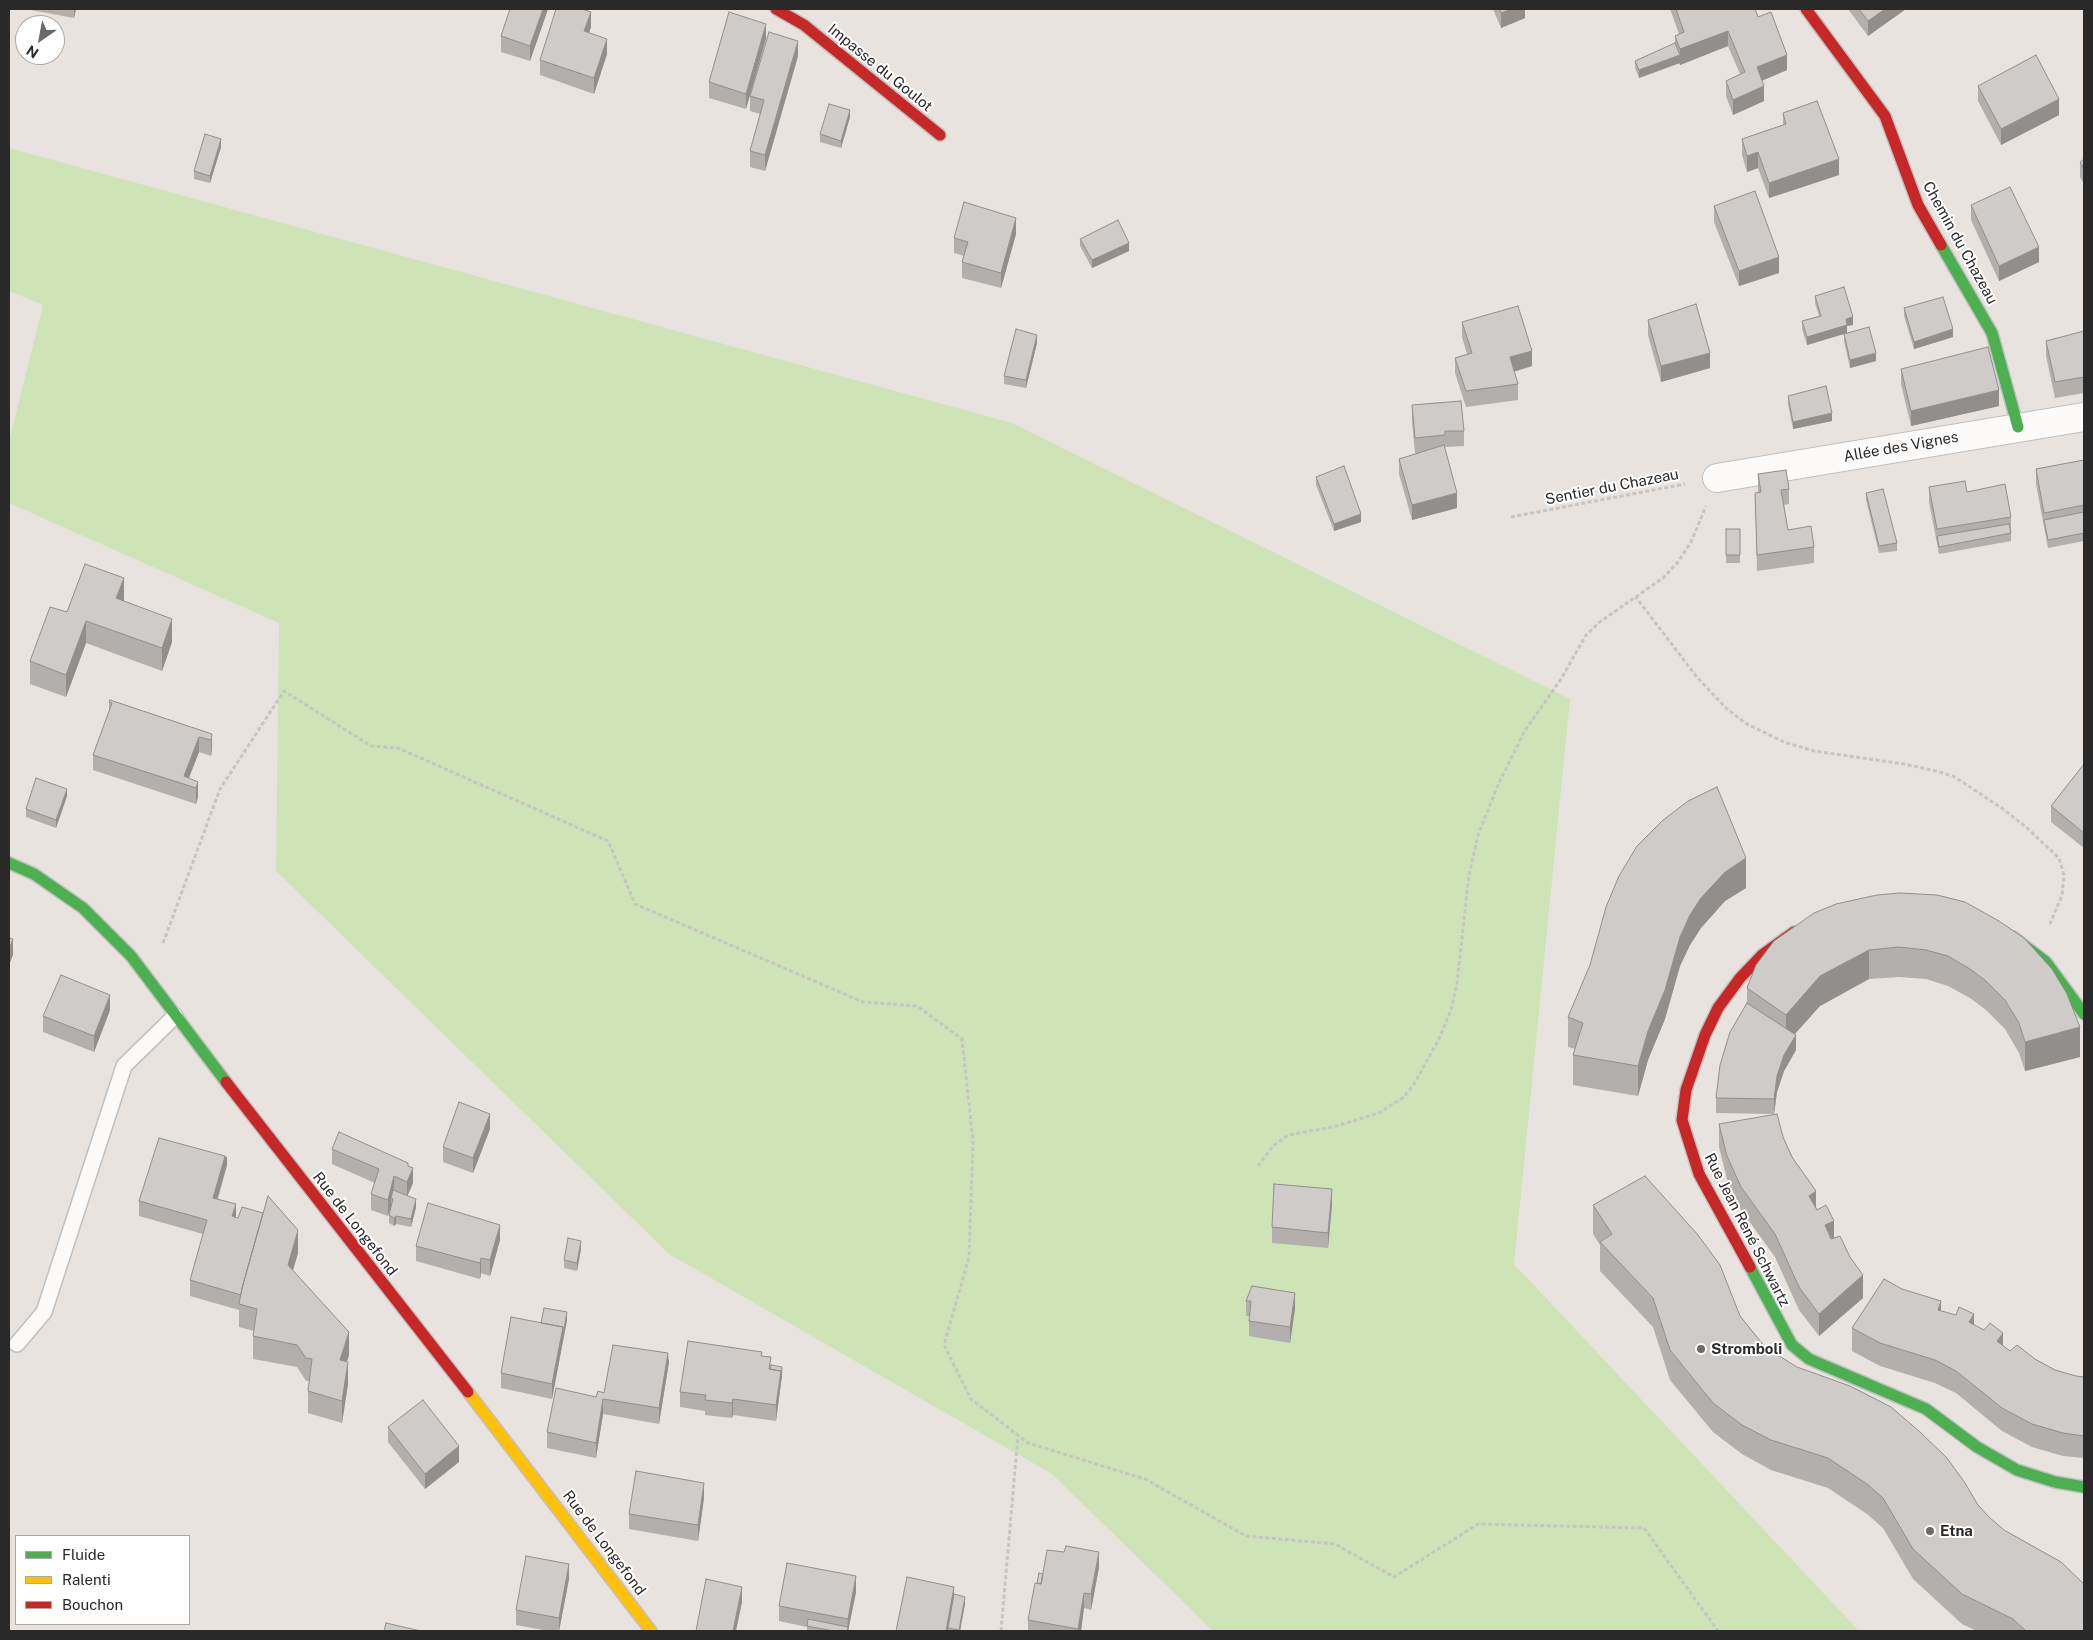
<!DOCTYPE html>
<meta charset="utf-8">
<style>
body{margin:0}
#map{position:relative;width:2093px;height:1640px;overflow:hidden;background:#e8e3df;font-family:"Public Sans",sans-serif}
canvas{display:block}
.frame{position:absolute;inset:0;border:10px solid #292929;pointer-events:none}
.legend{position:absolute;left:15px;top:1535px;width:175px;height:90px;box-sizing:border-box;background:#fff;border:1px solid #a9a9a9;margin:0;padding:6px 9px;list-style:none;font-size:15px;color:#292929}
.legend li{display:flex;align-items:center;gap:10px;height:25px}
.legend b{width:25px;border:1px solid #a9a9a9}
.north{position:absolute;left:15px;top:15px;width:50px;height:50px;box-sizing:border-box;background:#fff;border:1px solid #a9a9a9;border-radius:50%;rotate:213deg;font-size:14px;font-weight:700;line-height:20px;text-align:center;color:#292929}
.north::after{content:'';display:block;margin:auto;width:18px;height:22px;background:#6c6a69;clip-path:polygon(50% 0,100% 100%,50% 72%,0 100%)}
</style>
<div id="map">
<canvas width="2093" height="1640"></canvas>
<div class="frame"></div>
<ul class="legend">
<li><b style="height:6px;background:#4caf50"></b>Fluide</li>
<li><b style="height:6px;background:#ffc107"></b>Ralenti</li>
<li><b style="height:6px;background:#c62828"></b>Bouchon</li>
</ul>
<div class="north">N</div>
</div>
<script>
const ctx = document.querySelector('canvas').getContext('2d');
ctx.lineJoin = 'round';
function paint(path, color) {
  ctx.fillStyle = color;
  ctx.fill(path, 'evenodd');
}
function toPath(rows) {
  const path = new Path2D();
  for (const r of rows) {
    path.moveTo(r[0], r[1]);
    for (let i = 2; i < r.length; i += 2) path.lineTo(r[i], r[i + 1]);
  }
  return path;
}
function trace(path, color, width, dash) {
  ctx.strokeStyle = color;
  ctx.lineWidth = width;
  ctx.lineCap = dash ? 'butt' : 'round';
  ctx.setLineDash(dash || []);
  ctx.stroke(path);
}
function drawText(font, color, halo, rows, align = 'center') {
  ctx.font = font + ' "Public Sans",sans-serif';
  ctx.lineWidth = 4;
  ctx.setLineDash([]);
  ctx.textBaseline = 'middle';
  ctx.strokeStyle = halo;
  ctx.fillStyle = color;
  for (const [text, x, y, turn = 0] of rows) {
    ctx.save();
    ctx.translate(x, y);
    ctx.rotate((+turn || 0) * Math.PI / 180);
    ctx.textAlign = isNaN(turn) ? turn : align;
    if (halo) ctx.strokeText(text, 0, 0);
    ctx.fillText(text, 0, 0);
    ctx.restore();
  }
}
paint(toPath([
 [9,148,1012,423,1570,699,1514,1264,1859,1631,1213,1631,1052,1474,669,1254,276,871,279,623,9,503,9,441,43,305,9,291]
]), '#cee4b6');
const lane = toPath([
 [17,1344,44,1312,124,1066,175,1016]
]);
const street = toPath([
 [1717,478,2084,417]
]);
const fast = toPath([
 [1941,245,1992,333,2018,427],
 [9,863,34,874,83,908,131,956,226,1082],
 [2013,937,2046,962,2084,1014],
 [1750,1267,1792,1345,1809,1359,1926,1409,1977,1447,2017,1470,2055,1482,2084,1487]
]);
const slow = toPath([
 [468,1392,651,1631]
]);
const jam = toPath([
 [776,9,804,25,940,135],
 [1806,9,1885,116,1918,205,1941,245],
 [226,1082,468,1392],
 [1750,1267,1699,1174,1682,1120,1686,1090,1705,1035,1718,1008,1740,978,1762,955,1794,932]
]);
trace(lane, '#c1c0c1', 18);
trace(street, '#c1c0c1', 30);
trace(fast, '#c1c0c1', 14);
trace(slow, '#c1c0c1', 14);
trace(jam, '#c1c0c1', 14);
trace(toPath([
 [1511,517,1685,484],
 [1635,596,1696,676,1726,708,1745,723,1784,742,1814,751,1904,764,1940,772,1955,777,2003,809,2027,828,2059,858,2064,875,2062,895,2050,924],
 [163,943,220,789,284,691,371,746,398,748,608,841,635,904,863,1002,917,1006,962,1039,973,1141,969,1257,944,1345,971,1399,1028,1443,1145,1479,1246,1536,1335,1544,1394,1577,1478,1524,1644,1528,1718,1631],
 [1258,1166,1273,1146,1288,1135,1333,1127,1379,1113,1404,1097,1414,1084,1438,1041,1451,1010,1457,983,1469,875,1478,835,1498,785,1524,732,1561,679,1586,635,1601,621,1663,578,1678,562,1691,542,1706,506],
 [1001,1631,1018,1435]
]), '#c6c5c5', 3, [4, 2.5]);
trace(lane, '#fcfbfa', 15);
trace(street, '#fcfbfa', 28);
trace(fast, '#4caf50', 11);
trace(slow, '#ffc107', 11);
trace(jam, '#c62828', 11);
paint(toPath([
 [31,9,76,9,74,18,31,10],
 [548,9,530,61,501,52,501,36],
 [1493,9,1525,9,1525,18,1501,28],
 [1670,9,1755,9,1758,17,1787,70,1762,80,1764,101,1733,115,1726,96,1726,81,1740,74,1728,46,1680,65,1679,63,1639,78,1635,68,1635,61,1675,43,1675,36,1679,34],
 [1848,9,1906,9,1868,36],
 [766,24,746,109,709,98,709,82],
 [591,27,589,33,607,54,594,94,540,75,540,60],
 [798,56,765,171,750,167,750,151,760,114,750,111,750,96],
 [1978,86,2059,115,2001,145,1978,101],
 [1783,113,1839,175,1769,198,1758,168,1747,172,1742,155,1742,139,1783,125],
 [850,117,841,148,820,142,820,134],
 [2084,143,2084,184,2080,177,2080,162,2083,160,2083,144],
 [221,147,210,183,194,179,194,171],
 [1971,205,2039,262,1999,281,1971,220],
 [1714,206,1779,273,1739,286,1714,222],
 [1016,234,1001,288,962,278,962,262,964,256,954,253,954,238],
 [1080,239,1129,251,1092,268,1080,246],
 [1815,296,1853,325,1847,326,1847,333,1876,361,1850,368,1844,341,1844,334,1807,345,1802,329,1802,321,1819,316,1815,303],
 [1904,308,1953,337,1914,349,1904,316],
 [1648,320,1710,368,1661,382,1648,335],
 [1462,322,1532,366,1514,371,1518,384,1518,400,1466,407,1455,373,1455,358,1467,354,1462,337],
 [2084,331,2084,393,2055,398,2046,356,2046,341],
 [1037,343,1026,388,1004,384,1004,376],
 [1901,369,1999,406,1911,426,1901,384],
 [1788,396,1832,421,1793,429,1788,404],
 [1412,405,1464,431,1464,446,1445,447,1445,450,1457,508,1412,520,1399,474,1399,459,1419,453,1415,453,1412,421],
 [2084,460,2084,541,2048,548,2036,484,2036,469],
 [1758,474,1789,489,1789,504,1784,505,1788,530,1814,547,1814,563,1757,571,1755,493,1758,493],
 [1316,477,1361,522,1334,531,1316,485],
 [1929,487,1967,492,2011,517,2011,541,1939,554,1929,502],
 [1866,493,1897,543,1897,551,1879,553,1866,500],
 [1726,529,1740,529,1740,563,1726,563],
 [124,600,124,601,172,642,162,671,86,643,66,697,30,684,30,661,67,612],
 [109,702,212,734,212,749,211,756,199,752,189,778,198,782,198,797,196,804,93,770,93,755,109,711],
 [2084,764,2084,848,2051,822,2051,806],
 [67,796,56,828,26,817,26,809],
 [1662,821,1746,888,1725,901,1701,928,1690,945,1680,966,1665,1019,1648,1060,1638,1096,1573,1085,1573,1055,1575,1049,1568,1047,1568,1017],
 [1900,893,2080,1057,2025,1071,2019,1053,2005,1029,1986,1010,1970,998,1948,986,1926,979,1899,977,1869,979,1820,1006,1794,1034,1796,1050,1784,1071,1777,1092,1774,1114,1716,1113,1716,1098,1747,1003,1747,988],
 [110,1010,94,1052,43,1032,43,1016],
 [1719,1124,1783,1137,1816,1207,1834,1236,1863,1298,1819,1336,1799,1310,1775,1257,1741,1210,1727,1179,1719,1147],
 [490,1129,473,1173,443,1162,443,1147],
 [332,1149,408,1166,413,1183,407,1196,416,1207,411,1227,396,1224,394,1226,389,1223,389,1215,391,1206,388,1216,371,1210,371,1194,375,1183,332,1164],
 [227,1165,218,1199,236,1217,298,1253,293,1270,349,1355,347,1361,348,1384,342,1423,308,1413,308,1391,309,1381,306,1381,297,1367,253,1359,253,1336,254,1331,239,1327,239,1310,190,1296,190,1280,203,1234,139,1216,139,1201],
 [1332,1204,1328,1248,1272,1243,1272,1227],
 [1593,1205,1740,1316,1765,1347,1978,1505,2084,1631,1977,1631,1962,1624,1913,1579,1883,1528,1867,1514,1828,1488,1771,1470,1742,1454,1713,1432,1670,1380,1653,1327,1600,1271,1600,1245,1593,1234],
 [500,1240,490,1276,481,1273,480,1279,416,1261,416,1246],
 [581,1249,577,1271,564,1268,564,1260],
 [1252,1286,1295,1309,1290,1343,1249,1336,1249,1316,1246,1316,1246,1301],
 [1941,1311,1974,1325,2010,1351,2035,1359,2055,1370,2076,1376,2084,1377,2084,1458,2063,1456,2032,1447,2002,1431,1956,1393,1935,1383,1880,1366,1852,1351,1852,1328],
 [567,1320,552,1399,501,1388,501,1373,541,1323],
 [762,1356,782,1375,776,1421,733,1415,732,1418,705,1415,705,1411,680,1407,680,1392],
 [669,1362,659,1424,603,1414,596,1458,547,1448,547,1432,596,1397],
 [388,1427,459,1462,425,1489,388,1442],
 [704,1498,698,1541,629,1529,629,1514],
 [1099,1567,1091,1610,1084,1608,1081,1631,1028,1631,1028,1620,1037,1583,1043,1574],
 [569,1579,559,1631,549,1631,516,1625,516,1610],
 [856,1592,848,1631,807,1631,807,1627,779,1621,779,1606],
 [954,1594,965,1604,960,1631,896,1631]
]), '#b2afac');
paint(toPath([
 [74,9,76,9,74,18],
 [543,9,548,9,530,61,530,46],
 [1511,9,1525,9,1525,18,1501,28,1501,13],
 [1885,9,1906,9,1868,36,1868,21],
 [591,12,591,27,584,47,584,31],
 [766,24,766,39,746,109,746,94],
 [1728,31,1728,46,1680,65,1680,49],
 [607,39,607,54,594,94,594,78],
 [798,41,798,56,765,171,765,155],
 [1680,55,1680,63,1639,78,1639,70],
 [1787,55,1787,70,1757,83,1757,67],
 [1764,86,1764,101,1733,115,1733,100],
 [2059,99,2059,115,2001,145,2001,129],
 [850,110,850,117,841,148,841,141],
 [221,139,221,147,210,183,210,176],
 [1758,152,1758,168,1747,172,1747,156],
 [1839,159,1839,175,1769,198,1769,183],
 [1016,218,1016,234,1001,288,1001,273],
 [1129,243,1129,251,1092,268,1092,260],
 [2039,247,2039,262,1999,281,1999,266],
 [1779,257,1779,273,1739,286,1739,271],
 [1853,317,1853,325,1847,326,1847,333,1807,345,1807,337,1846,319],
 [1953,329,1953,337,1914,349,1914,342],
 [1037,335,1037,343,1026,388,1026,380],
 [1532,351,1532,366,1510,373,1510,357],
 [1710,353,1710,368,1661,382,1661,366],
 [1876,353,1876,361,1850,368,1850,360],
 [1999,390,1999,406,1911,426,1911,411],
 [1832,413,1832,421,1793,429,1793,422],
 [1457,493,1457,508,1412,520,1412,505],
 [1361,514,1361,522,1334,531,1334,524],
 [124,578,124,600,116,621,116,598],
 [172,619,172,642,162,671,162,648],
 [86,621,86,643,66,697,66,675],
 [212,734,212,749,211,756,211,740],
 [199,737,199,752,186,785,184,776],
 [198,782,198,797,196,804,196,788],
 [67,789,67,796,56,828,56,820],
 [1746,858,1746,888,1725,901,1701,928,1690,945,1680,966,1665,1019,1648,1060,1638,1096,1638,1066,1648,1031,1680,937,1690,915,1701,898,1725,872],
 [13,939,13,955,9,965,9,949],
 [1869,950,1869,979,1820,1006,1786,1044,1786,1015,1820,976],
 [110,995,110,1010,94,1052,94,1036],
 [2080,1027,2080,1057,2025,1071,2025,1042],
 [1796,1035,1796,1050,1784,1071,1777,1092,1774,1114,1774,1099,1777,1076,1784,1055],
 [490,1114,490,1129,473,1173,473,1158],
 [225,1156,227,1157,227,1165,213,1213,213,1198],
 [408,1163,408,1178,413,1168,413,1183,407,1197,407,1182],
 [394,1176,394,1192,391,1198,391,1206,388,1216,388,1200],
 [1332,1189,1332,1204,1328,1248,1328,1233],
 [1816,1191,1816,1213,1809,1196],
 [416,1199,416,1207,411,1227,411,1219],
 [236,1204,236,1220,232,1216],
 [396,1216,396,1224,394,1226,394,1218],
 [1834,1221,1834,1243,1825,1225],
 [500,1225,500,1240,490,1276,490,1260],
 [298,1230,298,1253,288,1287,288,1265],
 [581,1241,581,1249,577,1271,577,1263],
 [481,1258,481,1273,480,1279,480,1263],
 [1863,1275,1863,1298,1819,1336,1819,1314],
 [1295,1293,1295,1309,1290,1343,1290,1327],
 [1941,1301,1941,1323,1938,1310],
 [567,1312,567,1320,552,1399,552,1384,563,1327],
 [1974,1314,1974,1337,1969,1322],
 [349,1332,349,1355,340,1383,340,1360],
 [2003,1333,2003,1356,1997,1341],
 [668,1353,668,1361,669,1355,669,1362,659,1424,659,1408],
 [348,1362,348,1384,342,1423,342,1401],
 [782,1367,782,1375,776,1421,776,1405,781,1371],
 [603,1399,603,1414,596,1458,596,1443],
 [733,1399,733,1415,732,1418,732,1403],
 [459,1446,459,1462,425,1489,425,1474],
 [704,1483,704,1498,698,1541,698,1525],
 [1099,1552,1099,1567,1091,1610,1091,1594],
 [569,1564,569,1579,559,1631,559,1618],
 [856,1576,856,1592,848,1631,847,1631,848,1619],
 [742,1587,742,1602,736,1631,733,1631],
 [954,1587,954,1602,948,1628,948,1631,946,1631],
 [1084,1593,1084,1608,1081,1631,1078,1631],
 [965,1597,965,1604,960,1631,959,1631]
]), '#918e8c');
const building = toPath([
 [510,9,543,9,530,46,501,36,510,9],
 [556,9,582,9,591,12,584,31,607,39,594,78,540,60,556,9],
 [1500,9,1511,9,1501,13,1500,9],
 [1676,9,1755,9,1758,17,1771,12,1787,55,1757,67,1764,86,1733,100,1726,81,1745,72,1728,31,1680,49,1675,36,1684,32,1676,9],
 [1859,9,1885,9,1868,21,1859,9],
 [729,12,766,24,746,94,709,82,729,12],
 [769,32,798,41,765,155,750,151,764,100,750,96,769,32],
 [1675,43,1680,55,1639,70,1635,61,1675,43],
 [2036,55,2059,99,2001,129,1978,86,2036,55],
 [1817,101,1839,159,1769,183,1758,152,1747,156,1742,139,1786,124,1783,113,1817,101],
 [829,104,850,110,841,141,820,134,829,104],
 [205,134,221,139,210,176,194,171,205,134],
 [2084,159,2084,169,2080,162,2084,159],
 [2010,187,2039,247,1999,266,1971,205,2010,187],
 [1755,191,1779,257,1739,271,1714,206,1755,191],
 [964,202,1016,218,1001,273,962,262,968,242,954,238,964,202],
 [1118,220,1129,243,1092,260,1080,239,1118,220],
 [1844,287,1853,317,1846,319,1847,325,1807,337,1802,321,1821,316,1815,296,1844,287],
 [1943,297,1953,329,1914,342,1904,308,1943,297],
 [1696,304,1710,353,1661,366,1648,320,1696,304],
 [1518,306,1532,351,1510,357,1518,384,1466,391,1455,358,1472,353,1462,322,1518,306],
 [1869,327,1876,353,1850,360,1844,334,1869,327],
 [1016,329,1037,335,1026,380,1004,376,1016,329],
 [2084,331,2084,377,2055,382,2046,341,2084,331],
 [1988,347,1999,390,1911,411,1901,369,1988,347],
 [1826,386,1832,413,1793,422,1788,396,1826,386],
 [1461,401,1464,431,1445,431,1445,435,1415,438,1412,405,1461,401],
 [1444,445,1457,493,1412,505,1399,459,1444,445],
 [2084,460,2084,505,2044,513,2036,469,2084,460],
 [1344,466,1361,514,1334,524,1316,477,1344,466],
 [1786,470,1789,489,1781,490,1788,530,1811,526,1814,547,1757,555,1755,493,1761,492,1758,474,1786,470],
 [1965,481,1967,492,2005,484,2011,517,1937,529,1929,487,1965,481],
 [1883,489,1897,543,1879,546,1866,493,1883,489],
 [2084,512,2084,533,2048,540,2044,520,2084,512],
 [2009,524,2011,533,1939,547,1937,536,2009,524],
 [1726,529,1740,529,1740,555,1726,555,1726,529],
 [85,564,124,578,116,598,172,619,162,648,86,621,66,675,30,661,50,607,67,612,85,564],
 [110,700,212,734,211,740,199,737,184,776,198,782,196,788,93,755,112,703,109,702,110,700],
 [2084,764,2084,833,2051,806,2084,764],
 [36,778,67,789,56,820,26,809,36,778],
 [1717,787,1746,858,1725,872,1701,898,1690,915,1680,937,1665,990,1648,1031,1638,1066,1573,1055,1583,1023,1568,1017,1590,965,1606,907,1619,876,1637,846,1662,821,1688,801,1717,787],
 [1900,893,1937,895,1965,902,1999,921,2024,938,2052,969,2067,994,2080,1027,2025,1042,2019,1023,2005,1000,1986,981,1970,969,1948,956,1926,950,1899,947,1869,950,1820,976,1786,1015,1747,988,1756,965,1774,941,1814,913,1836,904,1877,895,1900,893],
 [9,938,13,939,9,949,9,938],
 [61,975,110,995,94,1036,43,1016,61,975],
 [1747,1003,1796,1035,1784,1055,1777,1076,1774,1099,1716,1098,1720,1065,1730,1032,1747,1003],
 [459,1102,490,1114,473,1158,443,1147,459,1102],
 [1777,1114,1783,1137,1792,1157,1816,1191,1809,1196,1817,1210,1826,1205,1834,1221,1825,1225,1831,1239,1840,1236,1850,1257,1863,1275,1819,1314,1799,1287,1775,1234,1741,1187,1727,1156,1719,1124,1777,1114],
 [339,1132,408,1163,408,1166,413,1168,407,1182,394,1176,388,1200,371,1194,379,1169,332,1149,339,1132],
 [159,1138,225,1156,213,1198,236,1204,232,1216,238,1218,242,1207,263,1213,242,1288,241,1295,190,1280,207,1220,139,1201,159,1138],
 [1645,1176,1698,1235,1720,1265,1740,1316,1765,1347,1797,1367,1850,1386,1891,1407,1920,1432,1947,1458,1965,1483,1978,1505,1989,1517,2004,1530,2061,1562,2084,1584,2084,1631,2026,1631,2013,1619,1962,1594,1913,1549,1883,1498,1867,1484,1828,1458,1771,1440,1742,1425,1713,1403,1670,1350,1653,1298,1600,1242,1612,1234,1593,1205,1645,1176],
 [1274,1184,1332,1189,1328,1233,1272,1227,1274,1184],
 [393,1190,416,1199,411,1219,396,1216,394,1218,389,1215,393,1199,391,1198,393,1190],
 [268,1196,298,1230,288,1265,349,1332,340,1360,348,1362,342,1401,308,1391,312,1359,306,1358,297,1345,253,1336,257,1309,239,1304,242,1288,268,1196],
 [428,1203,500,1225,490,1260,481,1258,480,1263,416,1246,428,1203],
 [568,1238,581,1241,577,1263,564,1260,568,1238],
 [1884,1279,1902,1289,1941,1301,1938,1310,1956,1315,1959,1307,1974,1314,1969,1322,1984,1330,1990,1323,2003,1333,1997,1341,2010,1351,2017,1345,2035,1359,2055,1370,2076,1376,2084,1377,2084,1436,2063,1433,2032,1424,2002,1408,1956,1371,1935,1360,1880,1343,1852,1328,1884,1279],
 [1252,1286,1295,1293,1290,1327,1249,1321,1251,1301,1246,1301,1252,1286],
 [544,1308,567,1312,563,1334,563,1327,541,1323,544,1308],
 [511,1317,563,1327,552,1384,501,1373,511,1317],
 [688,1341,762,1352,761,1356,771,1357,769,1369,781,1371,776,1405,733,1399,732,1403,705,1400,706,1395,680,1392,688,1341],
 [613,1345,668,1353,659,1408,603,1399,596,1443,547,1432,556,1388,596,1397,598,1391,604,1393,613,1345],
 [771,1365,782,1367,781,1379,781,1371,770,1369,771,1365],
 [423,1400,459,1446,425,1474,388,1427,423,1400],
 [636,1471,704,1483,698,1525,629,1514,636,1471],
 [1066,1546,1099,1552,1091,1594,1084,1593,1078,1629,1028,1620,1035,1583,1041,1584,1047,1550,1064,1552,1066,1546],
 [526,1556,569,1564,559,1618,516,1610,526,1556],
 [787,1563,856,1576,848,1619,779,1606,787,1563],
 [1039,1573,1043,1574,1041,1584,1037,1583,1039,1573],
 [907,1577,954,1587,946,1631,896,1631,907,1577],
 [706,1579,742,1587,733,1631,696,1631,706,1579],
 [954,1594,965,1597,959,1630,948,1628,954,1594],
 [808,1619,848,1627,847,1631,834,1631,807,1626,808,1619],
 [386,1623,421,1631,384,1631,386,1623]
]);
paint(building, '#cfcbc8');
trace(building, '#918e8c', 1);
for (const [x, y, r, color] of [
 [1701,1349,5,"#6c6a69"],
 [1930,1531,5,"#6c6a69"]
]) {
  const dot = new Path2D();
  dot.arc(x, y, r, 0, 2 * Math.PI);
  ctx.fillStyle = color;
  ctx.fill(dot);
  trace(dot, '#fff', 2);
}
drawText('15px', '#292929', '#fff', [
 ["Impasse du Goulot",880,68,39],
 ["Chemin du Chazeau",1960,243,61],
 ["Allée des Vignes",1901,447,-10],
 ["Sentier du Chazeau",1612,487,-11],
 ["Rue de Longefond",355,1224,52],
 ["Rue Jean René Schwartz",1747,1230,63],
 ["Rue de Longefond",604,1543,53]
]);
drawText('bold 15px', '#292929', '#fff', [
 ["Stromboli",1711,1349],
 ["Etna",1940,1531]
], 'left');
</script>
